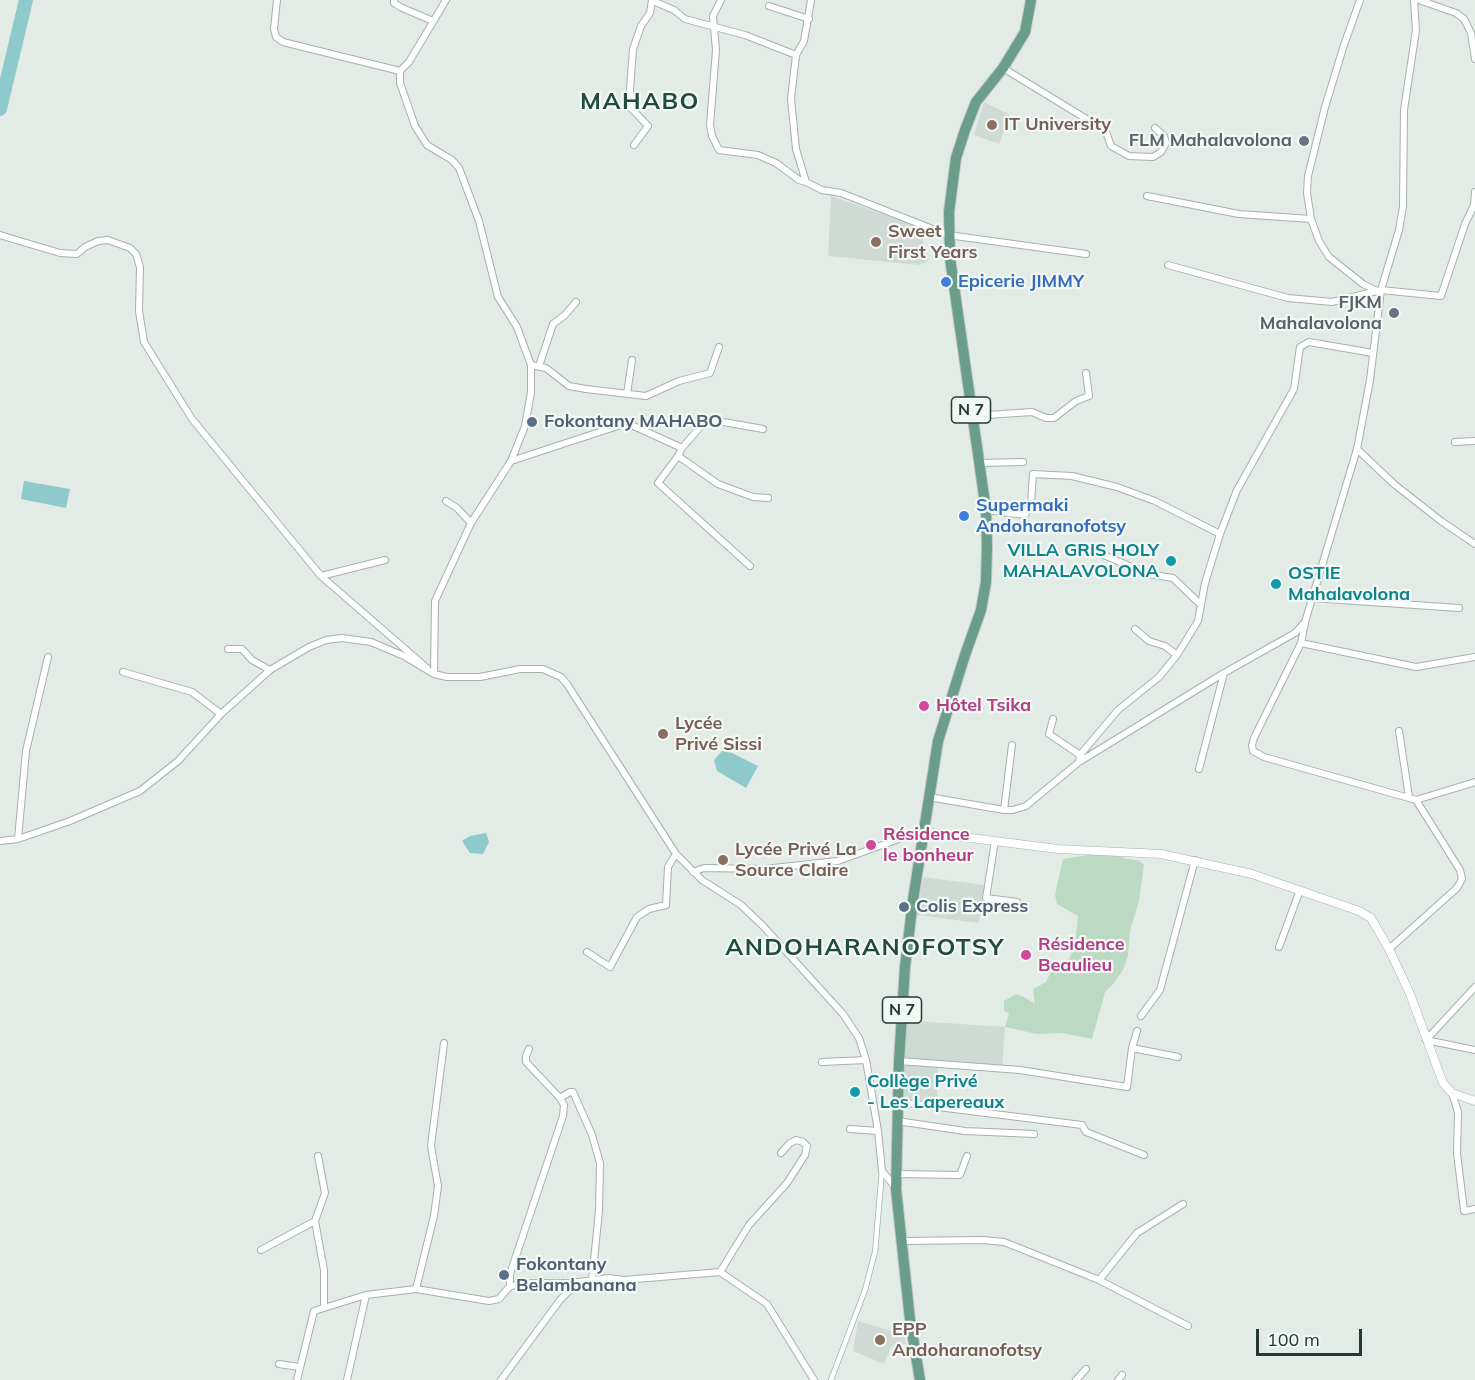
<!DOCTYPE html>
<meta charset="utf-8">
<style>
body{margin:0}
#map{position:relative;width:1475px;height:1380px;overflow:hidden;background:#e2ebe6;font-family:Mulish,sans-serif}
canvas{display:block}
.scale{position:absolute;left:1256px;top:1329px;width:106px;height:27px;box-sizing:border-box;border:3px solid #233a32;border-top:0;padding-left:8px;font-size:18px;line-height:21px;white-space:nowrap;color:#233a32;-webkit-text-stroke:4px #f2f8f4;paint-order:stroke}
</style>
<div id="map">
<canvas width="1475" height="1380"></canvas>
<div class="scale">100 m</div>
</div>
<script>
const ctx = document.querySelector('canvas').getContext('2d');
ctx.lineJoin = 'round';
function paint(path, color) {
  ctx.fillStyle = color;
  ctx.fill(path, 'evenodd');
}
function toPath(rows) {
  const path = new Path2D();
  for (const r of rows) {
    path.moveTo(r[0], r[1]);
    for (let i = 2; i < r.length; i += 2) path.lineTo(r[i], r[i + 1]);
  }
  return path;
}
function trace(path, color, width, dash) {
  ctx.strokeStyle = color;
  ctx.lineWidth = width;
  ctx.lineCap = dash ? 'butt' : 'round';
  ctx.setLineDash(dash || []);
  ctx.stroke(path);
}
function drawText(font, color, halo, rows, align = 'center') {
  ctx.font = font + ' Mulish,sans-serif';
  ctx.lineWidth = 4.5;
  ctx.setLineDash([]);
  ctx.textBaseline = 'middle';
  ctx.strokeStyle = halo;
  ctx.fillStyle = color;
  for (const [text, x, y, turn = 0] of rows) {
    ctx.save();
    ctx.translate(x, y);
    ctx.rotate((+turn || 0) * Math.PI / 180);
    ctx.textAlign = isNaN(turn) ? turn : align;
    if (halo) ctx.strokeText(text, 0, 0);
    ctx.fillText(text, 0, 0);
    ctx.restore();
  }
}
paint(toPath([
 [984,102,1010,115,999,144,974,135],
 [831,196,919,227,929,260,920,265,828,256],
 [923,877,984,885,979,923,917,915],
 [901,1020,1005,1027,1002,1069,899,1061],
 [902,1064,938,1067,937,1104,901,1099],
 [858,1321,905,1335,905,1344,892,1345,884,1364,853,1351]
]), '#d0dad5');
paint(toPath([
 [1107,852,1123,858,1140,861,1144,865,1139,901,1130,931,1128,956,1123,970,1113,984,1105,992,1092,1039,1062,1033,1037,1034,1005,1027,1009,1013,1004,1011,1004,1001,1016,994,1024,997,1035,1004,1033,989,1046,982,1051,972,1070,958,1076,936,1078,916,1057,904,1055,895,1063,859]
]), '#bcdac1');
paint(toPath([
 [24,481,70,489,66,508,21,499],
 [724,749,758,766,746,788,717,771,714,760],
 [486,833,489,842,483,854,470,853,462,841,470,836]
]), '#8ec9cb');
trace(toPath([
 [0,109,26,0]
]), '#8ec9cb', 14);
const pedestrian = toPath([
 [831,1380,865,1290,875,1252,882,1171]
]);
const minor = toPath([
 [277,0,274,29,276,37,283,42,400,71],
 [394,0,394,3,400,7,433,21],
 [721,0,713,16,716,50,710,125,712,136,719,150,758,155,776,163,799,180,806,182],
 [811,0,804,41,796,55,791,99,796,149,806,182,822,190,841,193,948,235,1086,254],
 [1360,0,1344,45,1325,107,1308,176,1307,193,1311,219,1319,241,1329,257,1363,284,1375,290],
 [1419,0,1456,13,1464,19,1471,33,1475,59],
 [653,1,674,10,685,19,745,35,796,55],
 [769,6,809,19],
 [1003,68,1098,126,1106,132,1111,146,1129,156,1153,157,1161,152,1166,143,1164,136,1155,128],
 [634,145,648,126,631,108,630,89,633,49,641,26,650,13,652,0],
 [1147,196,1239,214,1311,219],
 [0,235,60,253,77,254,85,247,98,241,108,240,130,248,136,254,140,267,139,311,144,342,192,419,321,576,427,668],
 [1168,265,1288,298,1332,302,1381,290,1441,296,1465,224,1474,205,1475,192],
 [531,365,546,368,569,386,586,389,646,396,679,381,710,373,719,347],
 [539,366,553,324,565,315,576,302],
 [627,394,632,360],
 [972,416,1032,412,1046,418,1054,418,1076,401,1089,396,1086,373],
 [1455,442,1475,441],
 [682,448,678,456,658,483,750,566],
 [1357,449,1394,484,1441,521,1475,544],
 [678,456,718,484,753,497,768,498],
 [511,461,627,423,682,448,707,419,763,429],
 [979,463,1023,462],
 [446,501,457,508,471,523],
 [986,510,1025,515,1031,504,1033,474,1072,476,1117,487,1155,501,1220,534],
 [1092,550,1148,574,1173,578,1200,604],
 [321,576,385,560],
 [1312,598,1459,608],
 [1305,623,1301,643,1254,738,1252,745,1253,751,1264,757,1416,800,1475,782],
 [1135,629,1149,641,1165,646,1177,655],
 [1301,643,1416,667,1475,657],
 [228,649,242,649,252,660,270,670],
 [123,672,192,692,221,714],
 [434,674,435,601,471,523,511,461,525,426,531,392,531,365,517,327,498,297,479,221,459,168,452,160,427,145,415,126,400,83,400,71,409,62,446,0],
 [1053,719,1049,734,1080,755],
 [1399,731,1409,797],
 [1079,762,1080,755,1118,710,1159,677,1177,655,1198,621,1205,583,1220,534,1237,490,1294,389,1300,347,1309,342,1373,353],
 [1199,769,1224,673],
 [929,797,1004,810,1013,810,1026,806,1079,762,1224,673,1295,633,1305,622,1357,449,1370,380,1381,290,1399,230,1403,207,1404,110,1416,30,1414,0],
 [1004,810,1012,745],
 [18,839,26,751,48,657],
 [0,841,18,839,70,821,140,791,178,761,221,714,270,670,309,647,326,640,342,638,371,642,404,656,434,674,447,677,480,677,520,669,543,669,561,677,567,684,676,854,702,880,741,905,763,926,843,1014,859,1038,866,1060,878,1131,882,1171,896,1188],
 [995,841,986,898,1017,902],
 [693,872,704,868,764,869,838,861,907,836,923,832],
 [1279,947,1300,890],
 [1389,949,1457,888,1462,879,1460,870,1416,800],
 [587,952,610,967,637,917,649,909,666,905,668,867,676,854],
 [1475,987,1426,1040,1475,1050],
 [1141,1016,1160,990,1195,860],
 [1132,1048,1178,1057],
 [899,1061,1020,1070,1127,1087,1132,1048,1137,1031],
 [822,1062,866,1060],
 [1452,1093,1458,1112,1457,1153,1464,1211,1475,1209],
 [560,1098,570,1092,573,1092,592,1135,600,1163,599,1211,592,1280],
 [898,1102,1082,1125,1086,1132,1144,1155],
 [897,1121,965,1131,1034,1134],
 [850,1129,878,1131],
 [318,1156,325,1193,315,1221,324,1270,324,1307],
 [896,1174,960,1175,967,1156],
 [902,1241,983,1240,1004,1242,1099,1280,1188,1326],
 [261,1250,315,1221],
 [720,1272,749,1225,787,1183,805,1155,807,1146,803,1142,796,1140,790,1143,781,1153],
 [1099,1280,1137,1233,1183,1204],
 [510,1286,510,1274,563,1116,564,1105,560,1098,526,1062,526,1056,529,1049],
 [416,1289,434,1216,438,1186,431,1146,444,1043],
 [279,1364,299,1367],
 [297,1380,314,1311,366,1295,416,1289,489,1301,499,1299,510,1286,533,1283,571,1283,609,1278,624,1280,720,1272,767,1304,814,1380],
 [347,1380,366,1295],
 [501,1380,560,1300,569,1291,586,1283],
 [1076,1380,1086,1369],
 [1118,1380,1122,1375]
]);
const tertiary = toPath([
 [923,832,1058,849,1161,854,1252,874,1359,911,1371,918,1389,949,1410,994,1443,1083,1452,1093,1475,1101]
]);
const primary = toPath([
 [920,1380,910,1320,896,1189,899,1061,905,967,913,900,938,741,965,655,981,610,986,582,987,546,986,510,950,258,949,212,956,158,965,130,976,102,1003,68,1025,32,1031,0]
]);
trace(pedestrian, '#a5b2ac', 6);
trace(minor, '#a5b2ac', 8);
trace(tertiary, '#a5b2ac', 9);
trace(primary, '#c1c8c6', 12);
trace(pedestrian, '#fff', 4.5);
trace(minor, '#fff', 6);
trace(tertiary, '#fff', 8);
trace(primary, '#6a9d8a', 10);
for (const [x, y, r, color] of [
 [992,125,6,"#8d6e63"],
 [1304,141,6,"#6b7280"],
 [876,242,6,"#8d6e63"],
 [946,282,6,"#3f7fe0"],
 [1394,313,6,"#6b7280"],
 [532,422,6,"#5c6f8a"],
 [964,516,6,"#3f7fe0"],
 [1171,561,6,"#0f9aa8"],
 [1276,584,6,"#0f9aa8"],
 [924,706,6,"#d1479c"],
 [663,734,6,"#8d6e63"],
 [871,845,6,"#d1479c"],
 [723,860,6,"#8d6e63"],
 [904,907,6,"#5c6f8a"],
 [1026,955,6,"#d1479c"],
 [855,1092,6,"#0f9aa8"],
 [504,1275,6,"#5c6f8a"],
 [880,1340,6,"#8d6e63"]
]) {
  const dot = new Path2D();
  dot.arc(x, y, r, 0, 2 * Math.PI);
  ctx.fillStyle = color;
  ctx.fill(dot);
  trace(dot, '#f2f8f4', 2);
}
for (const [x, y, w] of [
 [971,410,39],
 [902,1010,39]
]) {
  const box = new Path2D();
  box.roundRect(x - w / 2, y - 13, w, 26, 4.5);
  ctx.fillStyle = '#f2f8f4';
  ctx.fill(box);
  trace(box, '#233a32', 1.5);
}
drawText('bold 16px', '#233a32', null, [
 ["N 7",971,410],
 ["N 7",902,1010]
]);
drawText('bold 18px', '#785e54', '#f2f8f4', [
 ["IT University",1004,125],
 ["Sweet",888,232],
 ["First Years",888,253],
 ["Lycée",675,724],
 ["Privé Sissi",675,745],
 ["Lycée Privé La",735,850],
 ["Source Claire",735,871],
 ["EPP",892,1330],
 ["Andoharanofotsy",892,1351]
], 'left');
drawText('bold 18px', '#5b616d', '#f2f8f4', [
 ["FLM Mahalavolona",1292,141],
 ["FJKM",1382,303],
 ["Mahalavolona",1382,324]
], 'right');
drawText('bold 18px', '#366cbe', '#f2f8f4', [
 ["Epicerie JIMMY",958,282],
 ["Supermaki",976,506],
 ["Andoharanofotsy",976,527]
], 'left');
drawText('bold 18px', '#4e5e75', '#f2f8f4', [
 ["Fokontany MAHABO",544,422],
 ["Colis Express",916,907],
 ["Fokontany",516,1265],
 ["Belambanana",516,1286]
], 'left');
drawText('bold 18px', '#0d838f', '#f2f8f4', [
 ["VILLA GRIS HOLY",1159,551,"right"],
 ["MAHALAVOLONA",1159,572,"right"],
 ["OSTIE",1288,574],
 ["Mahalavolona",1288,595],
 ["Collège Privé",867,1082],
 ["- Les Lapereaux",867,1103]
], 'left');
drawText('bold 18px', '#b23c85', '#f2f8f4', [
 ["Hôtel Tsika",936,706],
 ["Résidence",883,835],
 ["le bonheur",883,856],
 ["Résidence",1038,945],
 ["Beaulieu",1038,966]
], 'left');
ctx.letterSpacing = '1.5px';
drawText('bold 24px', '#214b3c', '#f2f8f4', [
 ["MAHABO",640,102],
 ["ANDOHARANOFOTSY",865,948]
]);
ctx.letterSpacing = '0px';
</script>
